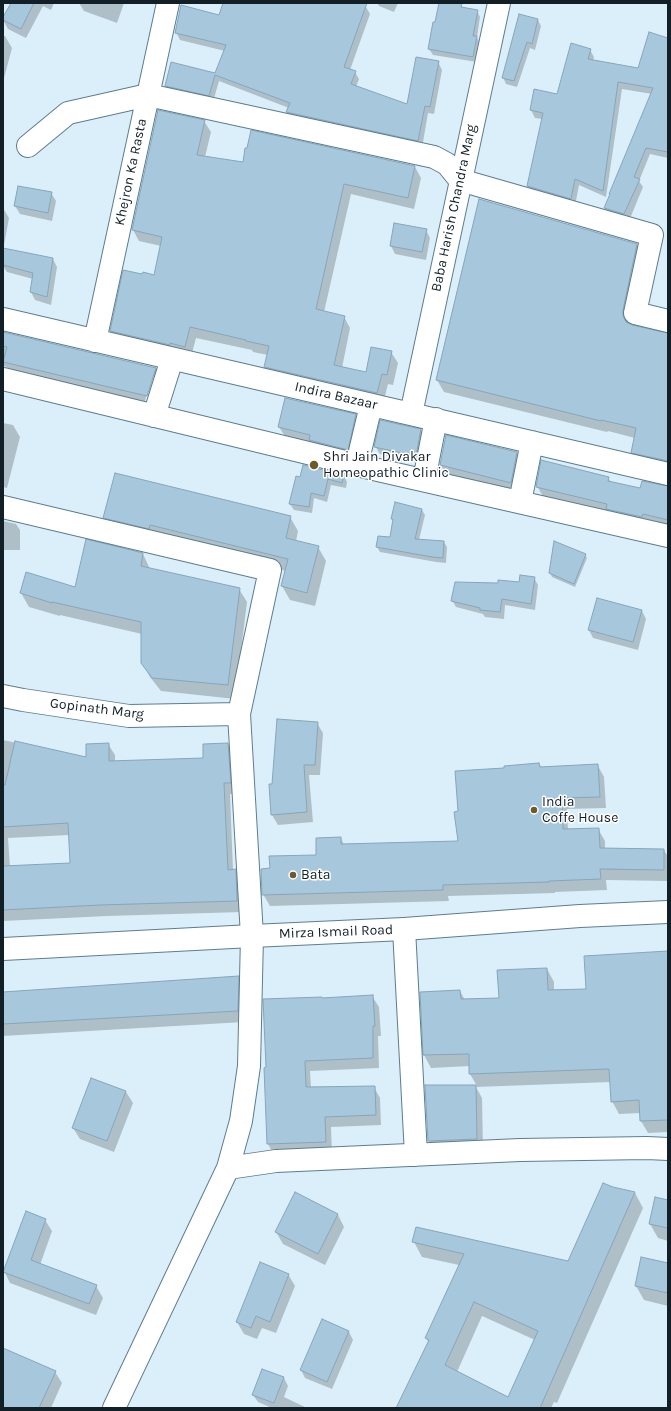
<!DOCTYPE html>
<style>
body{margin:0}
#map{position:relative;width:671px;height:1411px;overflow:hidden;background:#dbeffb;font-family:Karla,sans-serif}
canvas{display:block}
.frame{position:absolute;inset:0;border:4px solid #121f26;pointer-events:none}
</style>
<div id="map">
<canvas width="671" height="1411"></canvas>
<div class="frame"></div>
</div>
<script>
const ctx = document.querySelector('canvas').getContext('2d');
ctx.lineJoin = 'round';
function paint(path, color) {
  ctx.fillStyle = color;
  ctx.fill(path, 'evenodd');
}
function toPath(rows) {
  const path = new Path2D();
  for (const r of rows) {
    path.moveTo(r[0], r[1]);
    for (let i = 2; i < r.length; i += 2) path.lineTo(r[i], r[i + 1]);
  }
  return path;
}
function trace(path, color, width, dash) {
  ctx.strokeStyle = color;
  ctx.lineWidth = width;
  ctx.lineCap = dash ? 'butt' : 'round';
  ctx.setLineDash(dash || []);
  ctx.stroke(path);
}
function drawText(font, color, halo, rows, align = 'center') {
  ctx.font = font + ' Karla,sans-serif';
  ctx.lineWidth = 3;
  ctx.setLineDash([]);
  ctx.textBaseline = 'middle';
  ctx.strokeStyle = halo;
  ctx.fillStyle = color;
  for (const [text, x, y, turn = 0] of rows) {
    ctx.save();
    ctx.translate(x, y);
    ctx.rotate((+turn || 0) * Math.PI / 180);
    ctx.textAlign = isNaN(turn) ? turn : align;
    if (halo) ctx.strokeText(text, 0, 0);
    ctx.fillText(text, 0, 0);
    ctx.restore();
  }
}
paint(toPath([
 [13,3,54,3,51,10,43,6,26,38,8,29,3,20],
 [79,3,124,3,117,23,84,11],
 [230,3,356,3,366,7,370,14,350,70,355,72,359,79,356,87,408,106,438,62,442,70,434,114,428,113,422,148,292,119,287,112,289,108,219,81,213,102,170,93,166,86,215,74,225,51,180,40,176,32,218,22],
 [377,3,398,3,394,12,379,6],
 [440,3,461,5,463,8,477,11,480,17,477,37,480,44,477,62,433,55,429,49,434,23,436,24],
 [538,20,541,26,535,50,530,48,517,87,506,84,503,77],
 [3,36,5,36,12,48,3,82],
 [668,39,668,158,650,154,639,181,643,187,629,221,609,216,605,208,652,94,622,89,606,197,579,185,575,206,532,193,528,186,543,119,535,118,531,110,557,95,590,50,594,57,593,61,639,69],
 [159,111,204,121,211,132,205,157,244,163,415,167,421,178,414,209,351,194,324,312,344,317,350,328,342,368,367,373,391,352,398,363,393,385,388,384,383,404,272,378,266,367,268,355,253,352,252,350,196,338,191,357,117,342,111,331,143,276,154,276,161,246,139,241,133,230],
 [51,193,56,201,52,221,20,214,15,206],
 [3,208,9,218,4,245,3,245],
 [426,230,430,238,426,260,395,254,391,246],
 [637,245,644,257,629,325,668,334,668,471,639,464,632,452,635,438,608,431,607,432,444,392,437,380],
 [53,259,57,267,51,305,35,300,31,292,33,279,7,272,3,266,3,260],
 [3,333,156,368,162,380,154,408,11,374,7,367,3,366],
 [152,377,154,377,147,401,145,401],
 [355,415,362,427,354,461,286,438,279,427],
 [3,423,13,425,20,437,7,488,3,487],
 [421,430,425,438,420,463,380,454,375,446],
 [517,453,523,464,517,494,447,477,441,465],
 [344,476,347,482,346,488,331,485,327,502,314,498,312,513,294,510,290,504,301,478],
 [608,478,611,482,641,489,668,487,668,530,544,498,537,486],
 [422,510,425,515,419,540,444,542,447,547,446,563,436,562,380,552,377,547,391,538,394,521,392,519],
 [290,517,298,531,296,541,318,547,326,561,315,606,290,600,282,586,286,571,158,539,113,532,105,518],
 [3,521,16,524,20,530,20,550,3,550],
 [143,554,150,569,239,589,247,602,235,699,161,691,150,677,142,662,142,634,60,615,60,616,29,607,21,593,76,588],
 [585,555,587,558,575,587,552,577,550,573],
 [534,578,538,585,535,610,505,605,504,619,485,617,483,614,456,607,452,600,499,584,520,583],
 [598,599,642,611,646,619,638,650,593,638,589,630],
 [317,723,323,733,320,775,309,775,313,822,278,825,272,815,270,785,273,785],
 [3,740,87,758,108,744,115,755,115,762,204,759,228,744,234,755,236,794,230,794,233,870,235,870,242,882,243,912,107,916,3,921],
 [69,835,71,864,10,867,8,838],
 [539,764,542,768,598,766,604,777,606,808,567,809,568,830,598,829,605,841,605,849,664,850,668,857,668,881,606,880,607,890,555,892,555,893,448,896,449,901,270,906,263,894,271,869,317,856,341,838,344,845,459,842,459,812,506,769],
 [668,952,668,1132,648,1133,641,1121,641,1113,619,1114,612,1101,611,1082,476,1087,482,1098,483,1151,436,1152,429,1141,426,1086,477,1086,470,1074,470,1066,431,1068,424,1055,421,993,460,991,465,1000,500,999,547,969,554,982,554,991,587,990],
 [238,977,245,989,244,1022,3,1036,3,993],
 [372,996,379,1007,381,1036,378,1036,379,1068,310,1071,311,1088,374,1087,380,1098,381,1125,331,1127,332,1153,274,1155,268,1144,265,1068,267,1068,322,999],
 [92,1079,126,1092,133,1103,114,1152,80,1139,73,1128],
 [613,1188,635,1193,643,1208,557,1403,554,1402,551,1408,401,1408,429,1343,426,1338,459,1265,422,1257,414,1242,569,1262],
 [482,1316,535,1340,509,1398,457,1372],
 [668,1201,668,1241,658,1238,650,1224],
 [338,1215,344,1227,325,1265,283,1244,276,1232],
 [45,1220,52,1231,40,1265,96,1286,103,1298,96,1315,10,1283,4,1271],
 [668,1264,668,1306,644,1300,636,1286],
 [288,1274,295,1286,276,1333,262,1328,257,1339,244,1334,237,1322],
 [322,1320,349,1332,353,1340,332,1389,305,1378,301,1370],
 [3,1349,55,1372,62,1383,51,1408,3,1408],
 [284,1378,288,1386,284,1397,307,1408,272,1408,258,1402,253,1395]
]), '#0003');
const building = toPath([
 [11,3,34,3,21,29,3,20,3,17,11,3],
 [223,3,367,3,344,67,356,71,351,84,407,104,416,57,439,61,430,107,425,106,418,141,286,112,290,103,215,75,209,96,165,86,171,62,215,73,226,45,175,33,181,5,219,15,223,3],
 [439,3,462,3,461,7,478,10,473,36,477,36,473,57,428,49,433,22,435,22,439,3],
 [519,14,538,19,532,44,527,42,514,81,502,78,519,14],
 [649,32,668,38,668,152,646,148,634,177,640,179,624,214,604,208,610,194,609,194,653,88,618,82,603,191,575,179,571,199,527,186,543,113,530,110,534,89,557,94,571,43,591,49,588,59,638,68,649,32],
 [158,110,205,120,197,155,243,162,245,148,247,148,251,130,415,166,408,198,344,184,316,309,345,316,334,365,366,372,371,347,392,351,387,375,382,374,377,393,264,367,269,346,246,341,246,340,190,327,185,347,170,343,170,345,110,331,123,270,142,274,143,272,154,275,162,237,132,230,158,110],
 [18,186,52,192,48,213,14,206,18,186],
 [479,199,637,244,623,310,623,316,626,322,632,325,668,333,668,461,631,453,636,428,601,420,601,421,436,380,479,199],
 [394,223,427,229,422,252,390,246,394,223],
 [3,248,53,258,47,297,30,292,33,273,3,265,3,248],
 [3,332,156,368,147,396,3,362,7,347,3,346,3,332],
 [285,398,356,414,348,450,309,440,310,435,278,427,285,398],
 [380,420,421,429,416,456,374,447,380,420],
 [446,435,517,452,511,483,440,465,446,435],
 [541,460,609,477,608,481,640,488,642,481,668,486,668,520,643,514,642,517,606,509,607,504,536,487,541,460],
 [303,465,344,475,342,483,328,479,324,496,311,493,309,507,289,504,296,476,300,477,303,465],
 [115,473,291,516,286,538,319,546,307,593,281,586,288,559,150,525,149,529,103,518,115,473],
 [395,502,422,509,415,539,444,541,443,558,432,557,376,547,378,536,390,537,393,519,391,519,395,502],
 [86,539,143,553,141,566,240,588,228,685,152,678,141,663,141,622,52,602,52,603,20,593,26,572,75,587,86,539],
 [554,541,586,554,574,584,549,573,554,541],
 [520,575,535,577,531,604,502,599,500,612,480,610,480,608,451,601,455,582,498,583,498,580,519,582,520,575],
 [597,598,642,610,633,642,588,630,597,598],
 [277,719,318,722,315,765,304,765,307,812,271,815,269,784,272,784,277,719],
 [15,741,86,757,86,744,109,743,109,761,203,758,203,744,228,743,231,783,224,783,228,870,236,869,237,901,100,905,3,910,3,866,70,863,68,823,3,827,3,785,5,785,15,741],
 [539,763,540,767,598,764,600,797,562,798,563,829,599,828,600,848,664,849,664,870,600,869,601,879,549,881,549,882,443,885,443,890,262,895,261,869,270,868,269,856,316,855,316,838,341,837,341,844,458,841,454,812,458,811,455,771,504,768,504,766,539,763],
 [668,951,668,1120,640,1121,639,1100,611,1102,609,1069,469,1074,469,1054,423,1055,420,992,460,990,461,999,499,998,497,970,547,968,548,990,586,989,584,956,668,951],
 [239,976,238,1011,3,1024,3,992,239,976],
 [373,995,375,1026,373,1026,373,1058,305,1061,306,1087,375,1086,376,1115,325,1117,326,1142,267,1144,264,1068,266,1067,263,999,322,997,322,998,373,995],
 [91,1078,126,1091,107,1141,72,1128,91,1078],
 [425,1085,476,1085,477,1139,428,1141,425,1085],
 [603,1183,613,1187,635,1192,540,1408,396,1408,429,1340,425,1338,464,1254,412,1242,416,1227,568,1261,603,1183],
 [474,1302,538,1331,508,1397,445,1365,474,1302],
 [295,1192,338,1214,318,1254,275,1232,295,1192],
 [655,1197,668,1200,668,1228,649,1224,655,1197],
 [26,1211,46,1219,31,1260,97,1285,89,1304,3,1272,26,1211],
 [641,1257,668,1263,668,1293,635,1286,641,1257],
 [260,1262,289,1274,270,1322,256,1316,251,1328,236,1322,260,1262],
 [322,1319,349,1331,327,1382,300,1370,322,1319],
 [3,1348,56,1371,39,1408,3,1408,3,1348],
 [262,1369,284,1377,274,1403,252,1395,262,1369]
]);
paint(building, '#a7c8dc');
trace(building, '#85a5b9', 1);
const street = toPath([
 [28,146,68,113,148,95,434,157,447,164,460,180,652,235,635,313,668,321],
 [3,319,668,474],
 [95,341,168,3],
 [3,379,378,470,668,536],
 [411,414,499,3],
 [154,416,172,359],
 [357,464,371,405],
 [424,480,436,419],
 [520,502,532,442],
 [3,507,270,570,239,714,252,936,249,1066,241,1121,228,1168],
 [3,696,23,700,129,716,239,714],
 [404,929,416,1155],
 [114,1408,228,1168,276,1161,520,1150,647,1148,668,1149]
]);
const highway = toPath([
 [3,949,252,936,404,929,580,916,668,912]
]);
trace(street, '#5e7c8f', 24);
trace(highway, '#5e7c8f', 24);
trace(street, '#fff', 22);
trace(highway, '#fff', 22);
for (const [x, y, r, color] of [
 [314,465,5,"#715a2a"],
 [534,810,4,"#715a2a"],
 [293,875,4,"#715a2a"]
]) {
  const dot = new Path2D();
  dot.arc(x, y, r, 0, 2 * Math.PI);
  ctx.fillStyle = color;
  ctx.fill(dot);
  trace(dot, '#fff', 1.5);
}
drawText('14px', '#121f26', '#fff', [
 ["Khejron Ka Rasta",131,172,-78],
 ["Baba Harish Chandra Marg",454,208,-78],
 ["Indira Bazaar",336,396,13],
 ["Gopinath Marg",97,709,7],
 ["Mirza Ismail Road",336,932,-2]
]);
drawText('14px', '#121f26', '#fff', [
 ["Shri Jain Divakar",323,457],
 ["Homeopathic Clinic",323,473],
 ["India",542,802],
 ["Coffe House",542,818],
 ["Bata",301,875]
], 'left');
</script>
